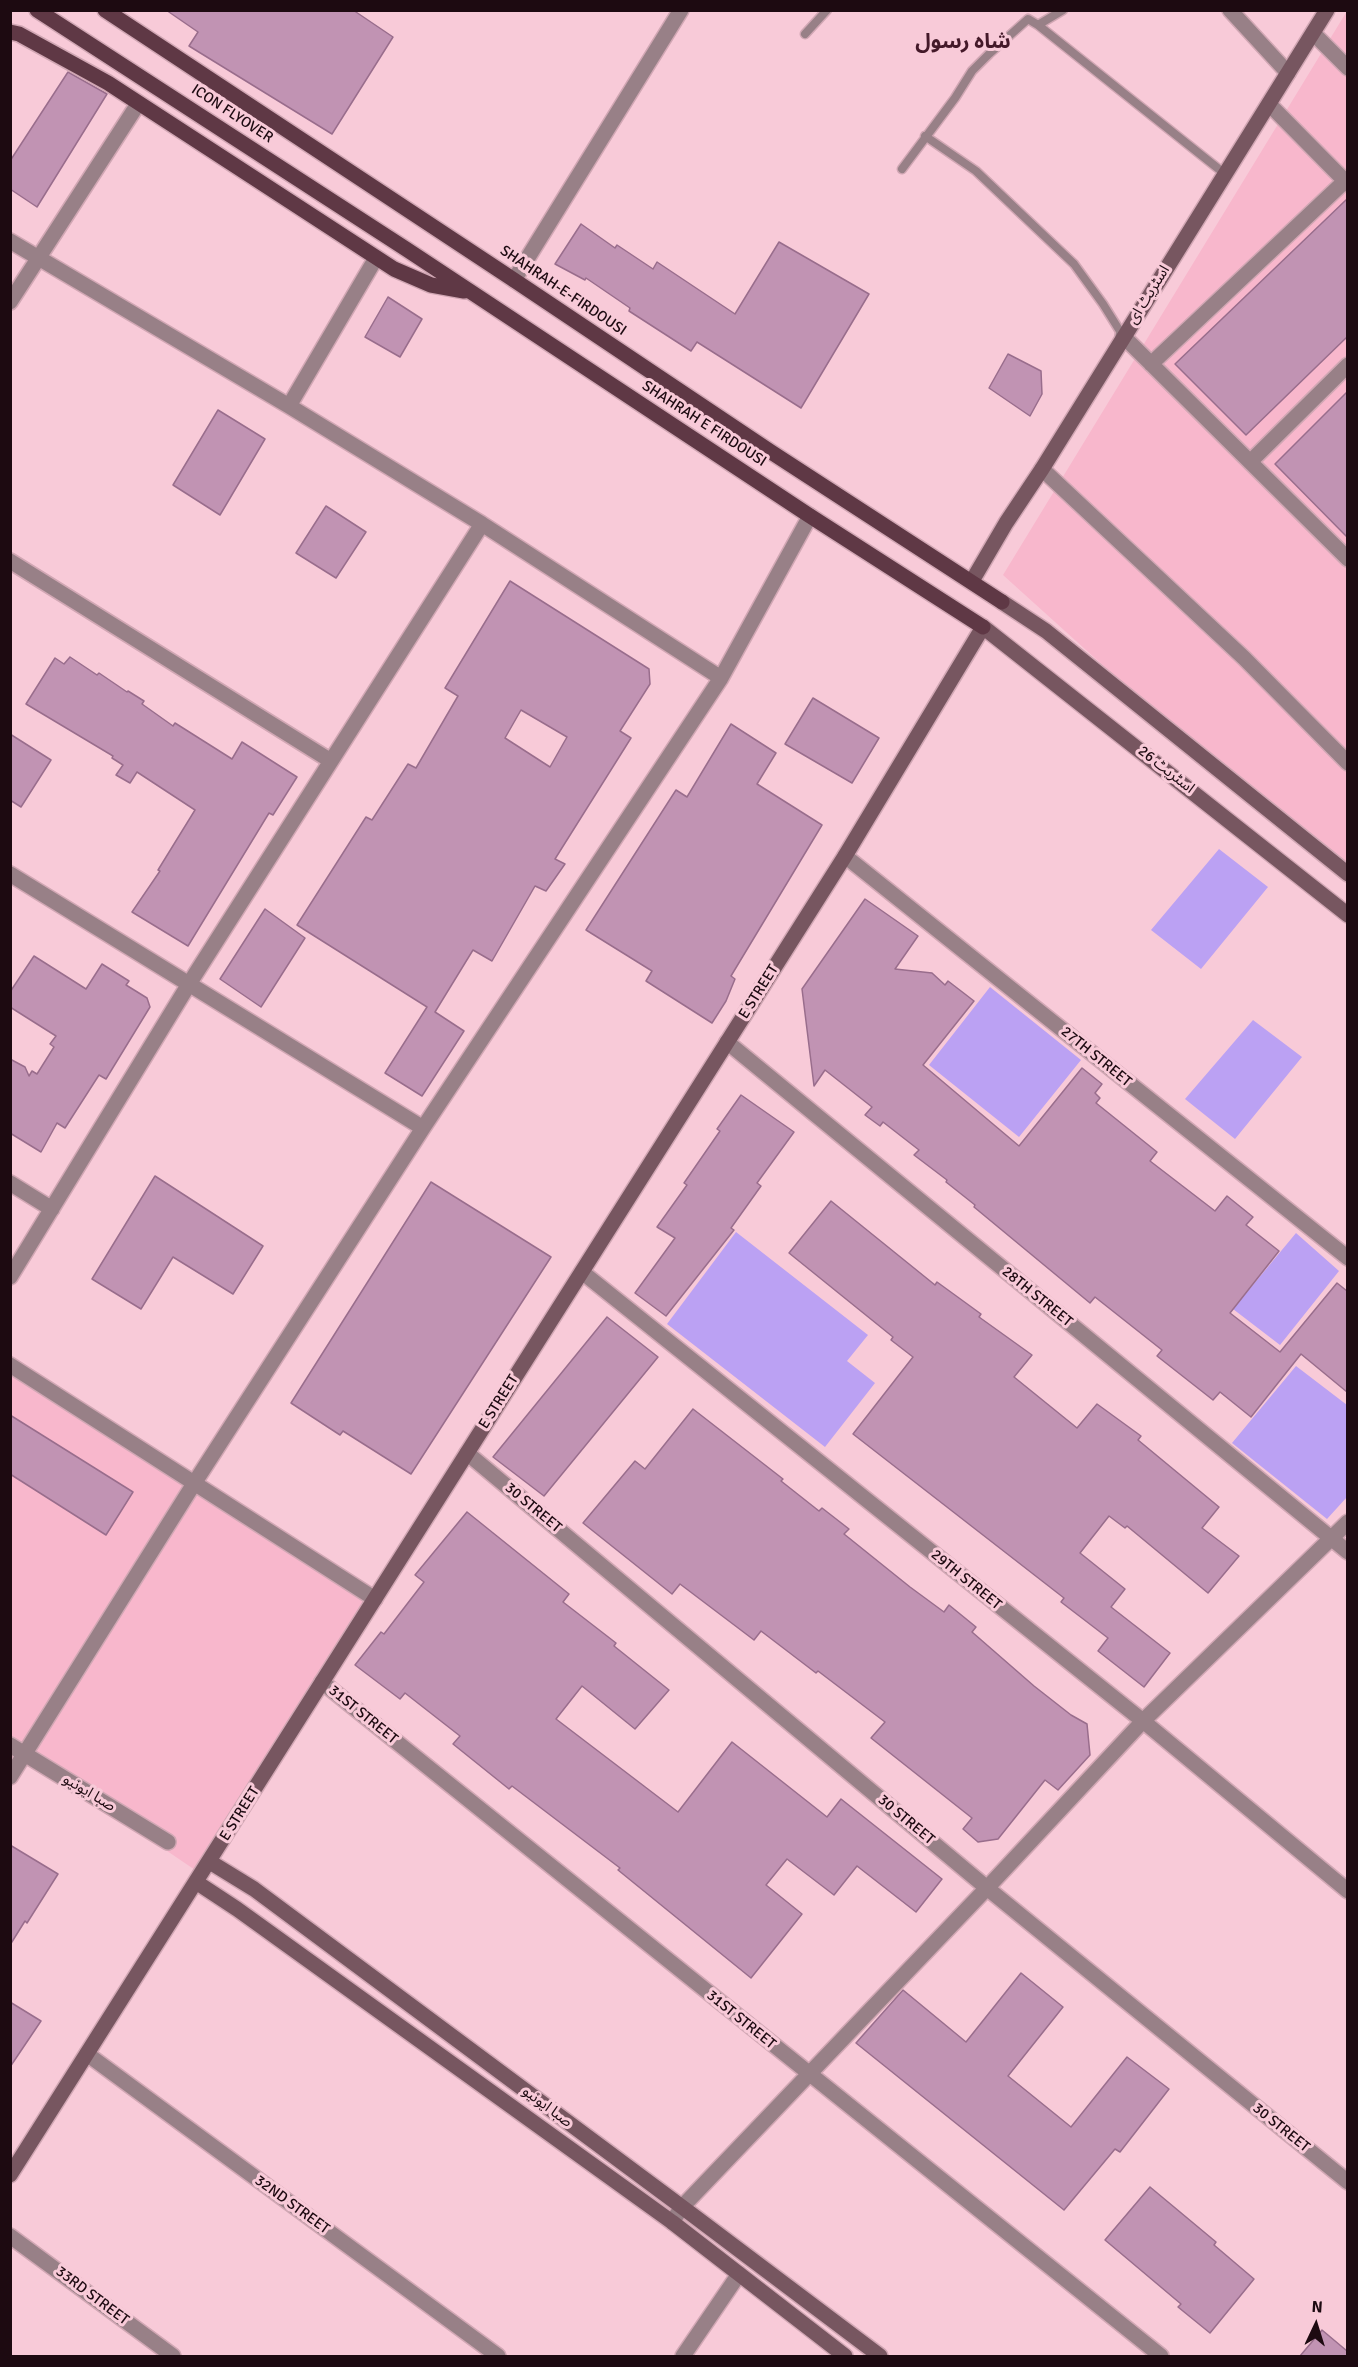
<!DOCTYPE html>
<meta charset="utf-8">
<style>
body{margin:0}
#map{position:relative;width:1358px;height:2367px;overflow:hidden;background:#f8cad8;font-family:Signika,sans-serif}
canvas{display:block}
.frame{position:absolute;inset:0;border:12px solid #1d0a11;pointer-events:none}
.north{position:absolute;left:1286px;top:2295px;width:60px;height:60px;-webkit-text-stroke:4px #f8cad8;paint-order:stroke;rotate:4deg;font-size:16px;font-weight:700;line-height:24px;text-align:center;color:#1d0a11}
.north::after{content:'';display:block;margin:auto;width:21px;height:27px;background:#1d0a11;clip-path:polygon(50% 0,100% 100%,50% 72%,0 100%)}
</style>
<div id="map">
<canvas width="1358" height="2367"></canvas>
<div class="frame"></div>
<div class="north">N</div>
</div>
<script>
const ctx = document.querySelector('canvas').getContext('2d');
ctx.lineJoin = 'round';
function paint(path, color) {
  ctx.fillStyle = color;
  ctx.fill(path, 'evenodd');
}
function toPath(rows) {
  const path = new Path2D();
  for (const r of rows) {
    path.moveTo(r[0], r[1]);
    for (let i = 2; i < r.length; i += 2) path.lineTo(r[i], r[i + 1]);
  }
  return path;
}
function trace(path, color, width, dash) {
  ctx.strokeStyle = color;
  ctx.lineWidth = width;
  ctx.lineCap = dash ? 'butt' : 'round';
  ctx.setLineDash(dash || []);
  ctx.stroke(path);
}
function drawText(font, color, halo, rows, align = 'center') {
  ctx.font = font + ' Signika,"Noto Sans Arabic",sans-serif';
  ctx.lineWidth = 6;
  ctx.setLineDash([]);
  ctx.textBaseline = 'middle';
  ctx.strokeStyle = halo;
  ctx.fillStyle = color;
  for (const [text, x, y, turn = 0] of rows) {
    ctx.save();
    ctx.translate(x, y);
    ctx.rotate((+turn || 0) * Math.PI / 180);
    ctx.textAlign = isNaN(turn) ? turn : align;
    if (halo) ctx.strokeText(text, 0, 0);
    ctx.fillText(text, 0, 0);
    ctx.restore();
  }
}
paint(toPath([
 [1347,11,1347,870,1138,697,1003,575],
 [10,1366,375,1599,201,1874,11,1745]
]), '#f8b7cc');
paint(toPath([
 [1219,849,1268,887,1201,969,1151,930],
 [990,987,1081,1060,1019,1137,929,1065],
 [1253,1020,1302,1057,1235,1139,1185,1099],
 [736,1232,868,1335,847,1361,875,1383,825,1447,667,1324],
 [1296,1233,1339,1271,1280,1345,1233,1309],
 [1296,1366,1347,1405,1347,1497,1327,1519,1232,1443]
]), '#bba1f3');
const building = toPath([
 [166,10,353,10,393,37,332,134,189,46,198,32,166,10],
 [68,72,107,94,37,207,10,189,10,161,68,72],
 [1347,199,1347,337,1246,435,1175,364,1347,199],
 [581,224,615,248,617,245,653,269,657,262,735,314,779,242,869,294,801,408,697,342,691,351,629,311,630,308,586,278,585,280,555,264,581,224],
 [388,297,422,319,400,357,365,337,388,297],
 [1008,354,1041,371,1042,394,1030,416,989,388,1008,354],
 [1347,392,1347,537,1275,464,1347,392],
 [218,410,265,439,220,515,173,485,218,410],
 [326,506,366,532,336,578,296,553,326,506],
 [510,581,649,669,650,684,620,731,631,738,555,859,565,864,546,891,535,886,492,961,473,950,435,1012,464,1031,422,1096,385,1073,427,1007,297,925,366,817,372,820,408,764,416,768,458,696,445,688,510,581],
 [521,710,567,737,550,767,505,738,521,710],
 [70,657,97,675,99,673,127,692,128,691,144,701,142,704,173,726,175,723,232,759,242,742,297,777,273,815,269,813,188,946,132,912,160,871,158,870,195,810,137,772,130,783,116,775,123,765,112,758,113,756,26,704,55,658,64,664,70,657],
 [813,698,879,738,852,783,785,744,813,698],
 [731,724,776,753,757,784,822,825,731,976,735,979,726,1001,712,1023,646,981,652,971,586,930,676,790,687,797,731,724],
 [10,734,51,760,21,807,10,800,10,734],
 [865,899,918,936,895,969,932,973,945,985,948,981,974,1001,923,1065,1019,1146,1082,1068,1102,1084,1095,1093,1100,1098,1096,1103,1157,1152,1150,1161,1215,1211,1227,1196,1253,1217,1246,1225,1279,1251,1230,1313,1280,1352,1337,1283,1347,1291,1347,1392,1301,1354,1251,1417,1220,1392,1213,1400,1157,1356,1162,1350,1095,1297,1090,1303,974,1207,975,1205,946,1182,947,1180,914,1155,919,1150,883,1122,880,1126,865,1115,872,1107,825,1070,814,1086,802,989,865,899],
 [265,909,305,938,261,1007,220,979,265,909],
 [34,956,86,989,102,964,129,981,126,985,147,998,150,1007,106,1079,99,1075,65,1128,57,1123,41,1152,10,1133,10,1059,25,1067,29,1076,32,1071,37,1074,54,1047,50,1044,56,1036,10,1007,10,992,34,956],
 [741,1095,794,1132,757,1183,761,1186,731,1228,734,1230,666,1316,635,1293,675,1238,657,1227,687,1185,684,1183,720,1131,717,1129,741,1095],
 [155,1176,263,1246,233,1294,173,1257,141,1309,92,1279,155,1176],
 [431,1182,551,1257,411,1474,343,1431,340,1435,291,1403,431,1182],
 [831,1201,935,1285,937,1282,981,1314,979,1317,1032,1355,1014,1377,1077,1428,1097,1404,1141,1436,1138,1440,1219,1507,1202,1528,1239,1556,1208,1593,1127,1526,1125,1528,1109,1516,1080,1553,1125,1589,1111,1607,1170,1653,1144,1687,1098,1651,1108,1638,1061,1602,1064,1598,853,1434,913,1357,891,1340,893,1337,789,1253,831,1201],
 [607,1317,658,1357,544,1496,493,1457,607,1317],
 [693,1409,783,1479,781,1481,819,1511,822,1508,849,1529,844,1534,910,1587,944,1612,949,1605,976,1627,972,1632,1034,1686,1071,1715,1087,1724,1090,1755,1058,1790,1045,1780,998,1839,978,1842,963,1829,972,1818,871,1738,885,1722,818,1671,816,1673,761,1631,754,1640,680,1584,672,1594,583,1523,635,1461,645,1469,693,1409],
 [10,1415,133,1492,106,1535,10,1474,10,1415],
 [467,1512,569,1594,563,1602,616,1643,614,1646,669,1690,635,1729,582,1686,556,1719,678,1812,732,1742,827,1817,841,1799,942,1879,916,1912,857,1866,834,1895,787,1859,766,1885,802,1914,751,1978,618,1870,620,1868,512,1786,509,1789,453,1744,460,1736,405,1693,400,1699,355,1665,381,1632,384,1634,424,1582,415,1575,467,1512],
 [10,1845,58,1874,27,1923,25,1921,10,1945,10,1845],
 [1021,1973,1063,2007,1008,2076,1071,2127,1127,2057,1169,2089,1120,2152,1115,2149,1064,2210,856,2043,903,1990,966,2042,1021,1973],
 [10,2002,41,2021,10,2067,10,2002],
 [1150,2187,1216,2242,1214,2245,1254,2279,1210,2333,1178,2307,1181,2304,1105,2240,1150,2187],
 [1322,2330,1347,2351,1347,2356,1300,2356,1322,2330]
]);
paint(building, '#c193b3');
trace(building, '#996d8c', 1.5);
const lane = toPath([
 [1038,25,1225,174],
 [805,34,827,10],
 [925,136,976,171,1074,264,1103,304,1123,336],
 [902,169,955,98,972,71,989,54,1028,19,1038,25,1063,10]
]);
const street = toPath([
 [1230,10,1288,73],
 [1313,33,1348,68],
 [1269,104,1348,184],
 [10,241,289,406,482,524,721,678],
 [514,280,681,10],
 [10,302,138,104],
 [1123,336,1348,559],
 [1151,364,1345,181],
 [289,406,376,258],
 [1250,462,1348,365],
 [1042,469,1244,658,1348,763],
 [10,561,331,761],
 [845,856,1348,1258],
 [10,874,423,1128],
 [727,1042,1348,1552],
 [10,1183,52,1209],
 [582,1272,1143,1721,1348,1891],
 [10,1277,189,984,482,524],
 [10,1365,375,1599],
 [467,1453,987,1888,1348,2182],
 [322,1682,1161,2356],
 [10,1745,168,1842],
 [10,1777,195,1482,423,1128,721,678,810,516],
 [87,2054,498,2356],
 [672,2222,682,2207,987,1888,1143,1721,1348,1522],
 [10,2236,173,2356],
 [683,2356,739,2274]
]);
const secondary = toPath([
 [972,581,1006,523,1042,469,1327,10],
 [1002,602,1046,631,1348,874],
 [210,1862,254,1889,682,2207,880,2356],
 [196,1882,237,1909,672,2222,845,2356],
 [10,2175,845,856,983,627,1348,915]
]);
const primary = toPath([
 [37,10,406,249,810,516,983,627],
 [105,10,514,280,771,452,1002,602],
 [10,32,19,34,108,83,394,269,431,285,464,291]
]);
trace(lane, '#d1a7b4', 11);
trace(street, '#d1a7b4', 18);
trace(secondary, '#d1a7b4', 18);
trace(primary, '#d1a7b4', 18);
trace(lane, '#988087', 8);
trace(street, '#988087', 15);
trace(secondary, '#775660', 15);
trace(primary, '#5f3845', 15);
drawText('15px', '#1d0a11', '#f8cad8', [
 ["ICON FLYOVER",232,114,33],
 ["SHAHRAH-E-FIRDOUSI",563,291,34],
 ["اسٹریٹ ای",1149,295,-58],
 ["SHAHRAH E FIRDOUSI",704,424,33],
 ["اسٹریٹ 26",1166,770,38],
 ["E STREET",759,992,-58],
 ["27TH STREET",1096,1057,39],
 ["28TH STREET",1037,1297,39],
 ["E STREET",499,1402,-58],
 ["30 STREET",533,1508,40],
 ["29TH STREET",966,1580,39],
 ["31ST STREET",363,1715,39],
 ["صبا ایونیو",89,1793,31],
 ["E STREET",240,1814,-58],
 ["30 STREET",906,1820,40],
 ["31ST STREET",741,2020,39],
 ["صبا ایونیو",547,2107,37],
 ["30 STREET",1281,2128,39],
 ["32ND STREET",292,2205,36],
 ["33RD STREET",92,2296,37]
]);
drawText('bold 21px', '#441929', '#f8cad8', [
 ["شاہ رسول",963,42]
]);
</script>
